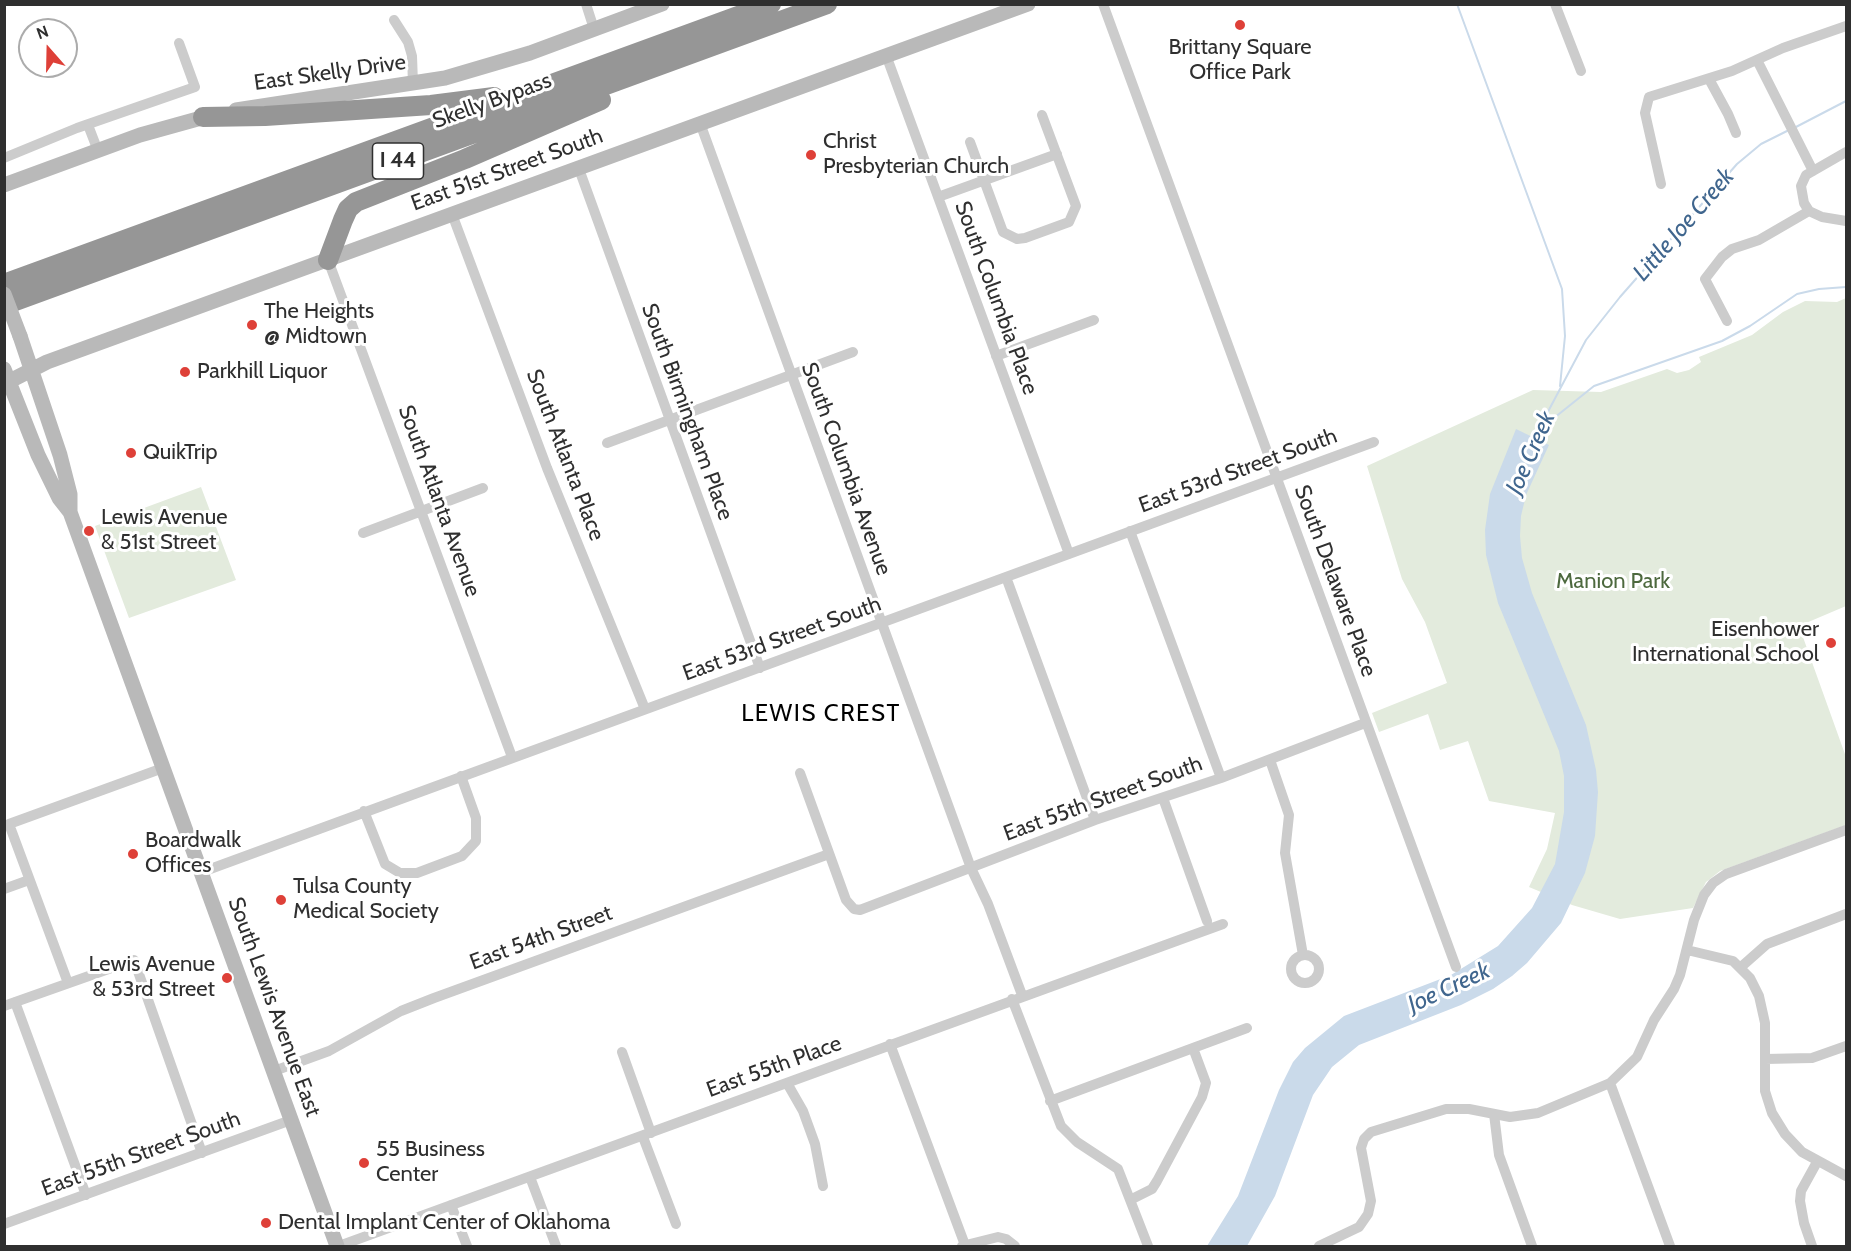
<!DOCTYPE html>
<style>
body{margin:0}
#map{position:relative;width:1851px;height:1251px;overflow:hidden;background:#fff;font-family:Cabin,sans-serif}
canvas{display:block}
.frame{position:absolute;inset:0;border:6px solid #2f2f2f;pointer-events:none}
.north{position:absolute;left:18px;top:18px;width:60px;height:60px;box-sizing:border-box;background:#fff;border:2px solid #acacac;border-radius:50%;rotate:340deg;font-size:16px;font-weight:700;line-height:24px;text-align:center;color:#2f2f2f}
.north::after{content:'';display:block;margin:auto;width:21px;height:27px;background:#de4038;clip-path:polygon(50% 0,100% 100%,50% 72%,0 100%)}
</style>
<div id="map">
<canvas width="1851" height="1251"></canvas>
<div class="frame"></div>
<div class="north">N</div>
</div>
<script>
const ctx = document.querySelector('canvas').getContext('2d');
ctx.lineJoin = 'round';
function paint(path, color) {
  ctx.fillStyle = color;
  ctx.fill(path, 'evenodd');
}
function toPath(rows) {
  const path = new Path2D();
  for (const r of rows) {
    if (r.length === 3) {
      path.moveTo(r[0] + r[2], r[1]);
      path.arc(r[0], r[1], r[2], 0, 2 * Math.PI);
      continue;
    }
    path.moveTo(r[0], r[1]);
    for (let i = 2; i < r.length; i += 2) path.lineTo(r[i], r[i + 1]);
  }
  return path;
}
function trace(path, color, width, dash) {
  ctx.strokeStyle = color;
  ctx.lineWidth = width;
  ctx.lineCap = dash ? 'butt' : 'round';
  ctx.setLineDash(dash || []);
  ctx.stroke(path);
}
function drawText(font, color, halo, rows, align = 'center') {
  ctx.font = font + ' Cabin,sans-serif';
  ctx.lineWidth = 6;
  ctx.setLineDash([]);
  ctx.textBaseline = 'middle';
  ctx.strokeStyle = halo;
  ctx.fillStyle = color;
  for (const [text, x, y, turn = 0] of rows) {
    ctx.save();
    ctx.translate(x, y);
    ctx.rotate((+turn || 0) * Math.PI / 180);
    ctx.textAlign = isNaN(turn) ? turn : align;
    if (halo) ctx.strokeText(text, 0, 0);
    ctx.fillText(text, 0, 0);
    ctx.restore();
  }
}
paint(toPath([
 [1846,298,1846,606,1799,626,1846,757,1846,825,1720,871,1706,882,1693,908,1620,919,1572,905,1529,887,1547,849,1555,813,1489,801,1468,741,1440,750,1428,714,1379,732,1372,713,1447,683,1425,622,1402,579,1367,466,1533,390,1601,392,1667,369,1677,373,1689,370,1701,362,1699,357,1752,335,1783,312,1805,301,1837,302],
 [201,487,236,580,129,618,95,526]
]), '#e3ebdd');
paint(toPath([
 [1516,429,1549,445,1526,495,1521,516,1520,536,1522,558,1532,593,1586,725,1596,770,1598,792,1595,836,1585,873,1561,923,1527,963,1512,976,1493,989,1461,1005,1359,1045,1332,1067,1313,1095,1275,1196,1247,1246,1207,1246,1238,1196,1279,1090,1293,1062,1305,1048,1344,1016,1451,975,1498,946,1532,908,1555,864,1564,812,1564,776,1559,751,1498,603,1486,555,1485,530,1490,494]
]), '#cadaea');
trace(toPath([
 [1457,4,1562,289,1565,336,1560,386],
 [1794,128,1846,101],
 [1539,430,1594,386,1722,341,1750,326,1797,294,1819,289,1846,287],
 [1534,438,1586,340,1620,297,1737,164,1761,144,1789,130]
]), '#cadaea', 2);
trace(toPath([
 [586,4,594,29],
 [1103,4,1456,967],
 [1555,4,1581,71],
 [394,20,408,42,412,56,413,84],
 [886,55,1069,554],
 [1757,60,1813,171],
 [1709,79,1728,114,1736,133],
 [700,123,971,868,988,904,1022,995],
 [88,125,98,151],
 [970,142,1003,232,1017,239,1025,238,1069,222,1076,206,1042,115],
 [1846,152,1806,175,1801,186,1804,203,1809,211,1822,217,1846,221],
 [4,158,77,128,195,87,179,43],
 [579,169,760,668],
 [1661,184,1645,113,1649,97,1732,71,1783,48,1846,26],
 [938,197,1057,154],
 [452,214,547,468,645,709],
 [328,260,512,757],
 [1727,321,1705,279,1722,257,1732,249,1759,240,1809,211],
 [996,356,1094,320],
 [607,443,853,352],
 [1130,531,1221,778],
 [363,533,483,488],
 [1006,577,1095,820],
 [1270,760,1289,815,1285,853,1303,955],
 [800,773,846,900,854,909,860,910,1095,820,1221,778,1365,723],
 [1163,798,1207,921],
 [364,811,385,864,400,873,417,873,462,856,476,841,476,818,461,776],
 [202,872,1374,442],
 [4,889,29,880],
 [1687,950,1733,961,1750,978,1759,996,1765,1023,1765,1091,1772,1113,1785,1134,1802,1152,1846,1176],
 [1305,969,14],
 [1741,967,1767,944,1846,914],
 [68,983,9,824,163,768],
 [1012,999,1061,1126,1077,1142,1118,1169,1148,1246],
 [15,1002,86,1195],
 [4,1006,134,960,202,1153],
 [890,1044,965,1245],
 [622,1052,651,1133],
 [1765,1059,1812,1058,1846,1046],
 [274,1071,329,1051,401,1011,434,998,829,854],
 [787,1083,803,1111,815,1144,823,1186],
 [1610,1083,1670,1246],
 [1050,1101,1247,1028],
 [1494,1114,1499,1155,1532,1246],
 [643,1137,676,1224],
 [530,1177,556,1246],
 [1132,1199,1152,1189,1157,1181,1202,1097,1206,1083,1193,1048],
 [451,1205,467,1246],
 [4,1224,291,1120],
 [339,1246,1223,924],
 [962,1246,998,1237,1006,1239,1015,1246],
 [1319,1246,1359,1227,1368,1214,1371,1201,1361,1148,1364,1139,1371,1132,1446,1109,1469,1109,1510,1117,1538,1113,1610,1083,1637,1057,1654,1020,1674,989,1680,975,1694,920,1704,895,1713,883,1726,874,1846,830],
 [1812,1246,1804,1223,1800,1201,1801,1191,1817,1162]
]), '#ccc', 10);
trace(toPath([
 [236,110,445,78,530,53,662,4],
 [4,185,140,135,212,115],
 [20,336,60,455,70,494,70,512],
 [4,369,38,455,59,498,70,512,337,1246],
 [4,384,47,362,1028,4]
]), '#b9b9b9', 15);
trace(toPath([
 [203,117,265,116,431,105,494,97],
 [328,260,343,220,348,209,356,202,465,159,601,100],
 [4,284,771,4],
 [4,305,827,4]
]), '#969696', 20);
trace(toPath([
 [4,294,20,336]
]), '#b9b9b9', 15);
for (const [x, y, r, color] of [
 [1240,25,6,"#de4038"],
 [811,155,6,"#de4038"],
 [252,325,6,"#de4038"],
 [185,372,6,"#de4038"],
 [131,453,6,"#de4038"],
 [89,531,6,"#de4038"],
 [1831,643,6,"#de4038"],
 [133,854,6,"#de4038"],
 [281,900,6,"#de4038"],
 [227,978,6,"#de4038"],
 [364,1163,6,"#de4038"],
 [266,1223,6,"#de4038"]
]) {
  const dot = new Path2D();
  dot.arc(x, y, r, 0, 2 * Math.PI);
  ctx.fillStyle = color;
  ctx.fill(dot);
  trace(dot, '#fff', 2);
}
for (const [x, y, w] of [
 [398,161,51]
]) {
  const box = new Path2D();
  box.roundRect(x - w / 2, y - 18, w, 36, 4.5);
  ctx.fillStyle = '#fff';
  ctx.fill(box);
  trace(box, '#2f2f2f', 1.5);
}
drawText('bold 21px', '#2f2f2f', null, [
 ["I 44",398,161]
]);
drawText('22px', '#2f2f2f', '#fff', [
 ["Brittany Square",1240,48,"center"],
 ["Office Park",1240,73,"center"],
 ["Christ",823,142],
 ["Presbyterian Church",823,167],
 ["The Heights",264,312],
 ["@ Midtown",264,337],
 ["Parkhill Liquor",197,372],
 ["QuikTrip",143,453],
 ["Lewis Avenue",101,518],
 ["& 51st Street",101,543],
 ["Eisenhower",1819,630,"right"],
 ["International School",1819,655,"right"],
 ["Boardwalk",145,841],
 ["Offices",145,866],
 ["Tulsa County",293,887],
 ["Medical Society",293,912],
 ["Lewis Avenue",215,965,"right"],
 ["& 53rd Street",215,990,"right"],
 ["55 Business",376,1150],
 ["Center",376,1175],
 ["Dental Implant Center of Oklahoma",278,1223]
], 'left');
drawText('22px', '#2f2f2f', '#fff', [
 ["East Skelly Drive",330,73,-8],
 ["Skelly Bypass",492,101,-20],
 ["East 51st Street South",507,170,-20],
 ["South Columbia Place",996,298,70],
 ["South Birmingham Place",687,412,70],
 ["South Atlanta Place",565,455,69],
 ["South Columbia Avenue",846,469,70],
 ["East 53rd Street South",1238,471,-20],
 ["South Atlanta Avenue",439,501,70],
 ["South Delaware Place",1335,581,70],
 ["East 53rd Street South",782,639,-20],
 ["East 55th Street South",1103,799,-20],
 ["East 54th Street",541,938,-20],
 ["South Lewis Avenue East",274,1007,70],
 ["East 55th Place",774,1067,-20],
 ["East 55th Street South",141,1154,-20]
]);
drawText('22px', '#4d693e', '#fff', [
 ["Manion Park",1613,582]
]);
drawText('italic 24px', '#40668e', '#fff', [
 ["Little Joe Creek",1684,225,-49],
 ["Joe Creek",1531,453,-66],
 ["Joe Creek",1449,988,-25]
]);
ctx.letterSpacing = '1.5px';
drawText('24px', '#000', '#fff', [
 ["LEWIS CREST",821,714]
]);
ctx.letterSpacing = '0px';
</script>
